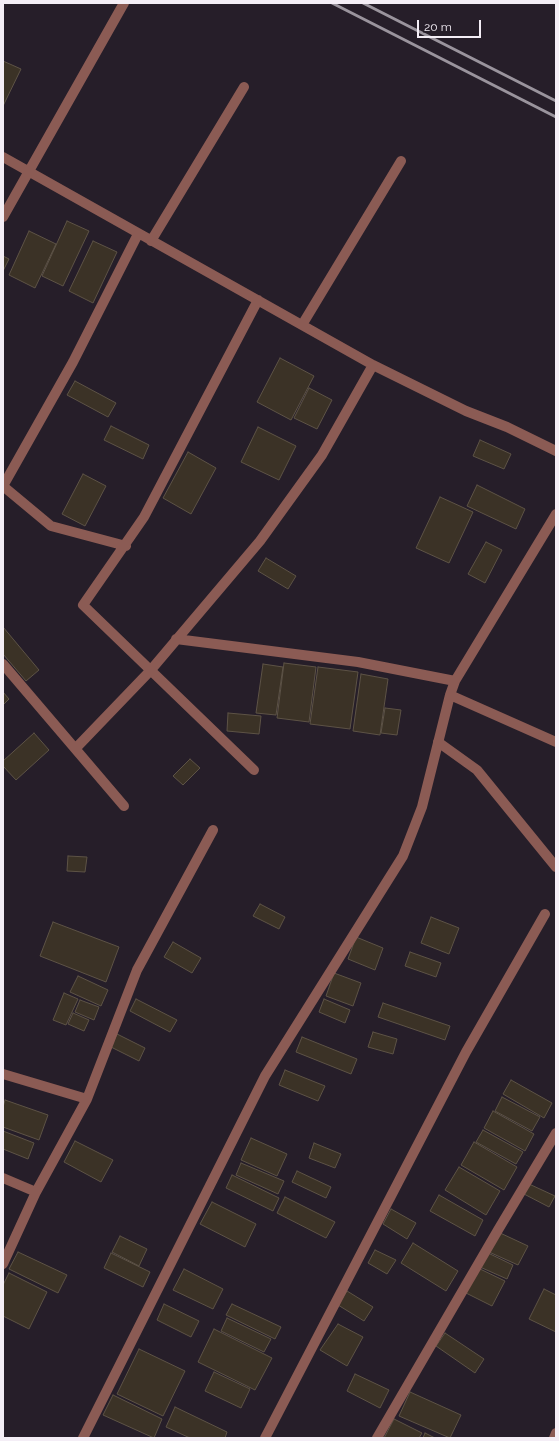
<!DOCTYPE html>
<style>
body{margin:0}
#map{position:relative;width:559px;height:1441px;overflow:hidden;background:#261e29;font-family:Raleway,sans-serif}
canvas{display:block}
.frame{position:absolute;inset:0;border:4px solid #f4eef6;pointer-events:none}
.scale{position:absolute;left:417px;top:20px;width:64px;height:18px;box-sizing:border-box;border:2px solid #f4eef6;border-top:0;padding-left:5px;font-size:12px;line-height:14px;white-space:nowrap;color:#f4eef6;-webkit-text-stroke:3px #261e29;paint-order:stroke}
</style>
<div id="map">
<canvas width="559" height="1441"></canvas>
<div class="frame"></div>
<div class="scale">20 m</div>
</div>
<script>
const ctx = document.querySelector('canvas').getContext('2d');
ctx.lineJoin = 'round';
function paint(path, color) {
  ctx.fillStyle = color;
  ctx.fill(path, 'evenodd');
}
function toPath(rows) {
  const path = new Path2D();
  for (const r of rows) {
    path.moveTo(r[0], r[1]);
    for (let i = 2; i < r.length; i += 2) path.lineTo(r[i], r[i + 1]);
  }
  return path;
}
function trace(path, color, width, dash) {
  ctx.strokeStyle = color;
  ctx.lineWidth = width;
  ctx.lineCap = dash ? 'butt' : 'round';
  ctx.setLineDash(dash || []);
  ctx.stroke(path);
}
const building = toPath([
 [3,61,21,69,3,106,3,61],
 [67,221,89,231,63,286,42,276,67,221],
 [29,231,56,244,35,288,9,275,29,231],
 [93,241,117,252,93,303,69,291,93,241],
 [3,256,9,259,3,271,3,256],
 [280,358,314,376,291,420,257,402,280,358],
 [75,381,116,403,108,417,67,395,75,381],
 [309,388,332,400,317,429,294,418,309,388],
 [111,426,149,445,143,459,104,440,111,426],
 [258,427,296,446,279,480,241,462,258,427],
 [480,440,511,454,504,469,473,456,480,440],
 [188,452,216,468,191,514,163,498,188,452],
 [83,474,106,486,85,526,62,514,83,474],
 [477,485,525,509,516,529,467,506,477,485],
 [440,497,473,512,449,563,416,548,440,497],
 [486,542,502,550,485,583,468,574,486,542],
 [266,558,296,576,288,589,258,571,266,558],
 [3,627,39,670,26,681,3,654,3,627],
 [284,663,316,667,309,722,277,718,284,663],
 [263,664,283,667,276,715,256,713,263,664],
 [318,667,358,672,350,729,310,724,318,667],
 [361,674,388,679,380,735,353,731,361,674],
 [3,692,9,699,3,705,3,692],
 [385,708,401,710,397,735,381,733,385,708],
 [228,713,261,716,259,734,227,731,228,713],
 [34,733,49,750,16,780,3,766,3,761,34,733],
 [190,759,200,768,183,785,173,776,190,759],
 [68,856,87,857,85,872,67,871,68,856],
 [260,904,285,917,279,929,253,916,260,904],
 [431,917,459,928,449,954,421,943,431,917],
 [53,922,119,947,106,982,40,956,53,922],
 [356,937,383,948,375,970,348,959,356,937],
 [173,942,201,958,192,973,164,957,173,942],
 [410,952,441,963,436,977,405,966,410,952],
 [334,973,361,983,353,1006,326,996,334,973],
 [78,976,108,990,101,1006,70,992,78,976],
 [64,993,78,999,66,1025,53,1020,64,993],
 [136,999,177,1020,170,1032,130,1011,136,999],
 [324,999,350,1010,345,1023,319,1012,324,999],
 [80,1000,99,1007,94,1020,75,1012,80,1000],
 [383,1003,450,1026,445,1040,378,1017,383,1003],
 [73,1013,89,1020,84,1031,68,1024,73,1013],
 [373,1032,397,1039,393,1054,368,1047,373,1032],
 [117,1034,145,1048,139,1061,111,1047,117,1034],
 [302,1037,357,1059,351,1074,296,1052,302,1037],
 [285,1070,325,1086,318,1101,279,1085,285,1070],
 [511,1080,552,1103,544,1118,503,1094,511,1080],
 [502,1097,540,1117,532,1131,495,1111,502,1097],
 [5,1100,48,1115,39,1140,3,1127,3,1107,5,1100],
 [493,1111,534,1134,525,1151,484,1128,493,1111],
 [483,1130,523,1152,516,1164,476,1142,483,1130],
 [3,1131,34,1143,28,1159,3,1149,3,1131],
 [251,1138,287,1154,277,1176,241,1160,251,1138],
 [75,1141,113,1160,101,1182,64,1162,75,1141],
 [474,1142,517,1167,504,1190,461,1165,474,1142],
 [314,1143,341,1154,335,1168,309,1158,314,1143],
 [241,1163,284,1181,278,1194,236,1175,241,1163],
 [459,1167,500,1191,486,1215,445,1190,459,1167],
 [297,1171,331,1187,326,1198,292,1182,297,1171],
 [232,1175,279,1198,273,1211,226,1188,232,1175],
 [529,1184,555,1196,549,1207,524,1194,529,1184],
 [439,1195,483,1220,475,1236,430,1211,439,1195],
 [285,1197,335,1222,326,1238,277,1213,285,1197],
 [212,1202,256,1224,245,1247,200,1224,212,1202],
 [391,1209,416,1223,407,1239,383,1224,391,1209],
 [498,1232,528,1246,518,1265,489,1252,498,1232],
 [120,1236,147,1249,139,1266,112,1252,120,1236],
 [413,1243,458,1271,446,1291,401,1263,413,1243],
 [375,1250,396,1260,387,1274,368,1263,375,1250],
 [18,1252,67,1275,58,1293,9,1269,18,1252],
 [486,1252,513,1265,507,1279,480,1267,486,1252],
 [111,1253,150,1272,143,1287,104,1268,111,1253],
 [478,1268,505,1281,492,1306,466,1293,478,1268],
 [184,1269,223,1289,213,1309,173,1290,184,1269],
 [9,1273,47,1292,29,1329,3,1316,3,1285,9,1273],
 [544,1289,556,1295,556,1332,529,1319,544,1289],
 [347,1291,373,1307,364,1321,338,1305,347,1291],
 [164,1304,199,1321,191,1337,157,1320,164,1304],
 [232,1304,281,1327,275,1339,226,1315,232,1304],
 [227,1318,271,1339,264,1352,221,1331,227,1318],
 [338,1324,363,1337,347,1366,320,1350,338,1324],
 [214,1329,272,1358,255,1390,198,1362,214,1329],
 [445,1333,484,1359,475,1373,436,1346,445,1333],
 [139,1349,185,1371,163,1416,117,1394,139,1349],
 [214,1372,250,1389,241,1408,205,1391,214,1372],
 [355,1374,389,1390,380,1408,347,1391,355,1374],
 [410,1392,461,1415,450,1438,399,1416,410,1392],
 [113,1395,162,1419,154,1438,103,1415,113,1395],
 [175,1407,227,1432,225,1438,190,1438,166,1427,175,1407],
 [394,1419,422,1433,419,1438,384,1438,394,1419],
 [425,1433,435,1438,423,1438,425,1433]
]);
paint(building, '#3b3226');
trace(building, '#5d5346', 1);
trace(toPath([
 [3,157,373,365,466,411,507,427,556,451],
 [3,217,124,3],
 [151,241,244,87],
 [302,325,401,161],
 [126,546,51,526,3,486,73,362,138,234],
 [176,639,358,662,455,681],
 [3,664,124,806],
 [450,695,556,742],
 [438,742,477,770,556,867],
 [76,748,150,671,260,541,322,455,373,365],
 [254,770,83,605,144,517,258,300],
 [3,1074,87,1099],
 [3,1178,36,1192],
 [3,1264,36,1192,87,1099,137,970,213,830],
 [83,1438,265,1076,403,856,422,807,450,695,455,681,556,514],
 [265,1438,466,1052,545,914],
 [377,1438,498,1230,556,1133],
 [554,1438,556,1433]
]), '#8b5b54', 10);
trace(toPath([
 [332,3,556,117],
 [363,3,556,101]
]), '#9a949d', 3);
</script>
